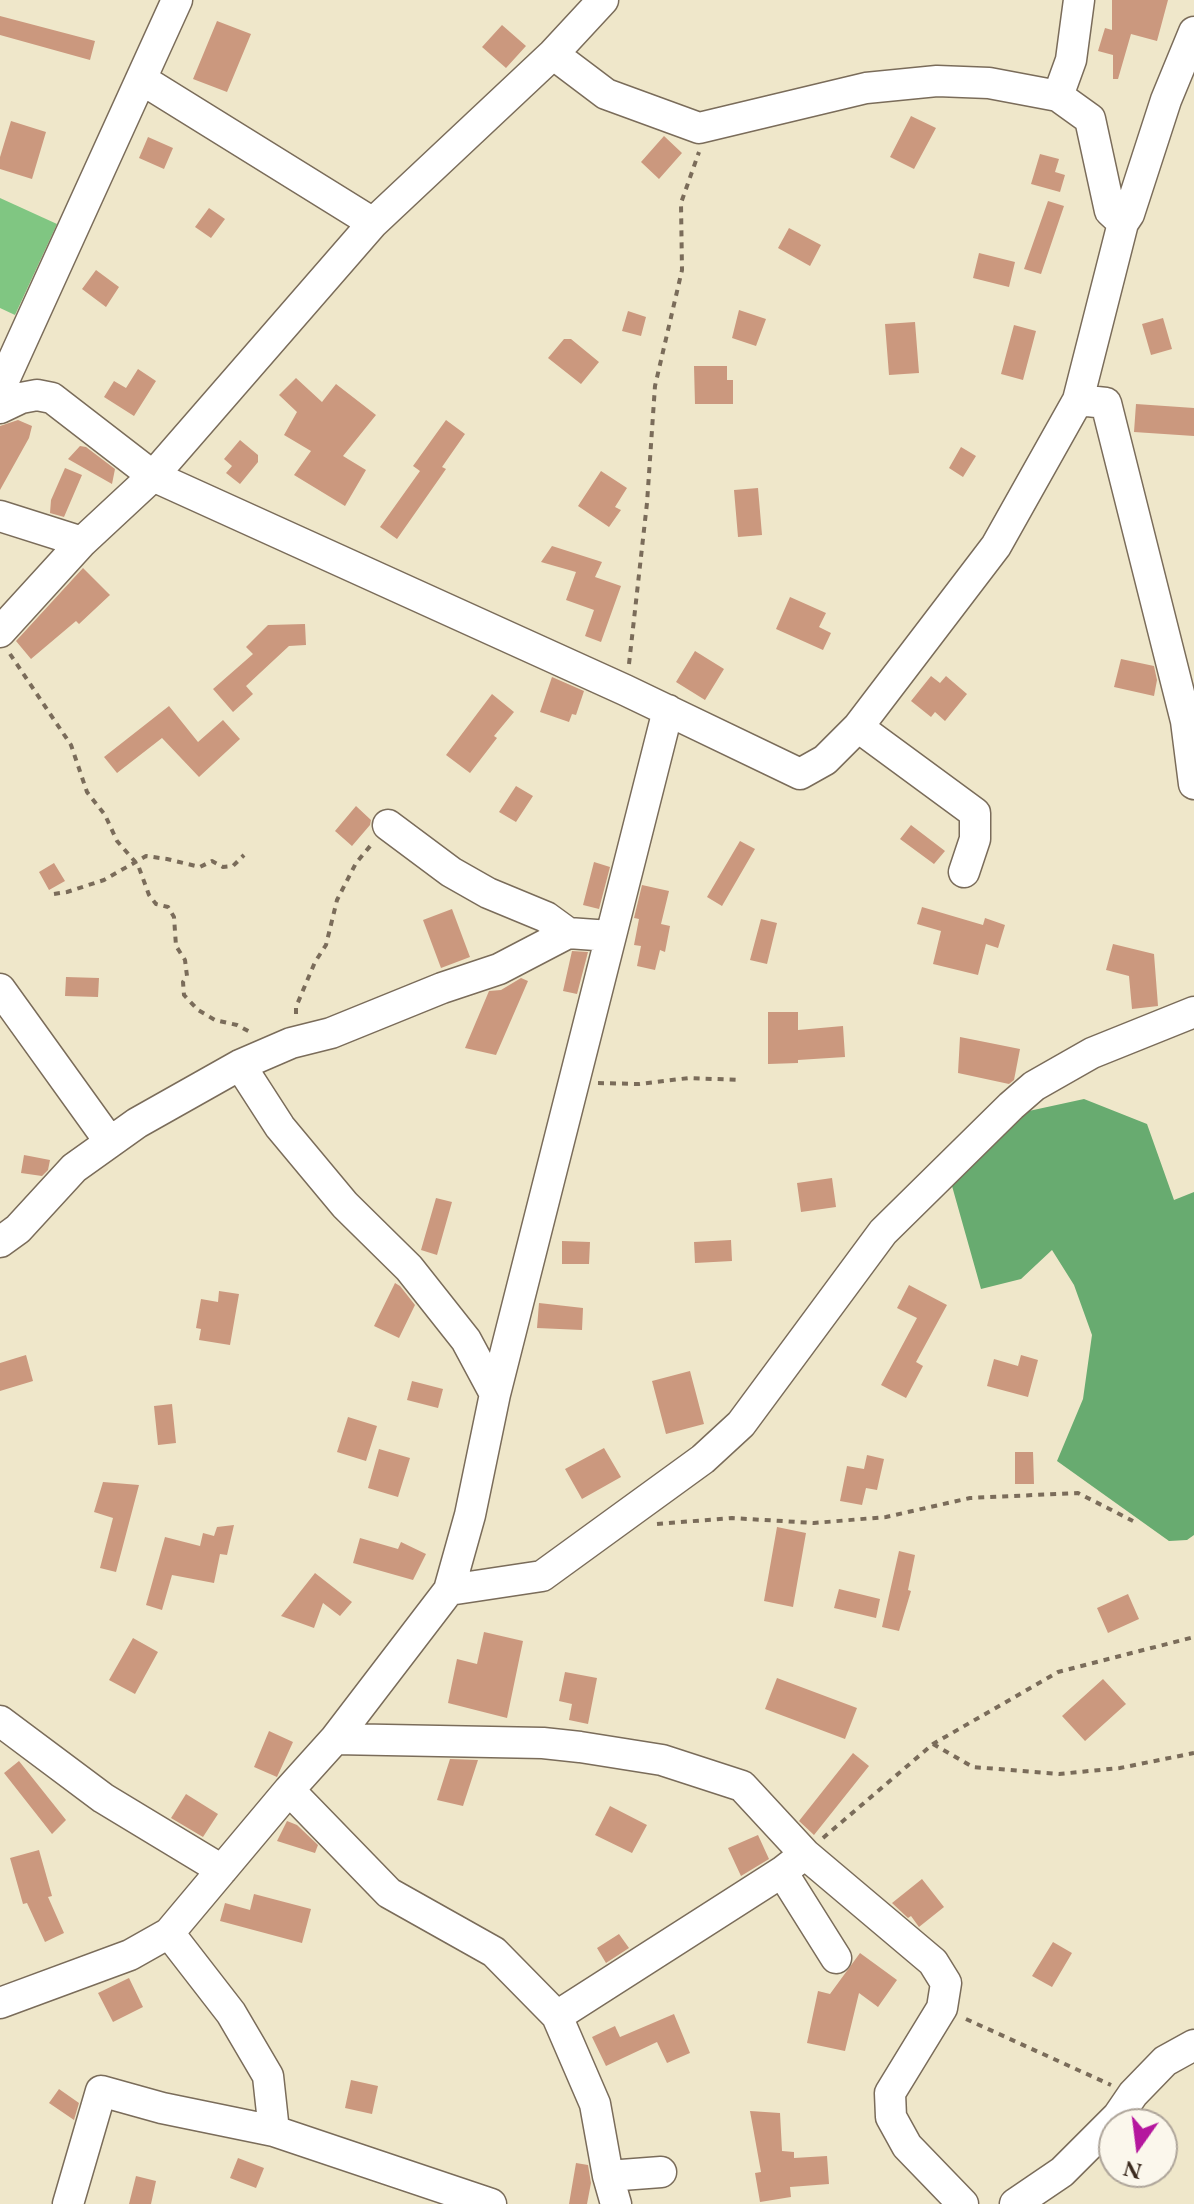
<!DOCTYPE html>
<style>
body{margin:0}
#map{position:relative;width:1194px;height:2204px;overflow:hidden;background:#efe7ca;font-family:"EB Garamond",serif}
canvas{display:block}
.north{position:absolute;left:1098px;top:2108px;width:80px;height:80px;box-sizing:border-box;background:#fbf7ec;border:2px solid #aea59a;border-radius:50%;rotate:194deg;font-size:22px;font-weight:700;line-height:32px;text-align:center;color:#3b2a1e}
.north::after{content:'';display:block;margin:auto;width:28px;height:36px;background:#b5179e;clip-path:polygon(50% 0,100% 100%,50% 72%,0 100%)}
</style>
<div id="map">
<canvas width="1194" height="2204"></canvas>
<div class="north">N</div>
</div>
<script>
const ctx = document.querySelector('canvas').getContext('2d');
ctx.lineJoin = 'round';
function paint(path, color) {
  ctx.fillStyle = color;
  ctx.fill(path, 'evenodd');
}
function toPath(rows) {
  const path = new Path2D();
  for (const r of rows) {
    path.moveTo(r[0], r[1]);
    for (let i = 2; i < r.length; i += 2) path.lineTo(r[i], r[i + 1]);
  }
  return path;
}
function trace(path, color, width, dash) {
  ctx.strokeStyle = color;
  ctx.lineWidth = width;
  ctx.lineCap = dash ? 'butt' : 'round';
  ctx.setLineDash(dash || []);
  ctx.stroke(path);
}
paint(toPath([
 [0,198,57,224,15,315,0,308]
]), '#80c682');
paint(toPath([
 [1084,1099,1147,1124,1174,1200,1194,1192,1194,1535,1187,1540,1169,1541,1057,1461,1083,1399,1092,1335,1074,1285,1052,1250,1021,1279,981,1289,952,1186,1015,1114]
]), '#68ab70');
paint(toPath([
 [1112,0,1168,0,1157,41,1131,34,1118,79,1113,79,1113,55,1098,51,1105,28,1112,30],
 [0,16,95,41,90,60,0,35],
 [217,21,251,34,227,92,193,79],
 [502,25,526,46,506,68,482,47],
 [911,116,936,128,914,169,890,157],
 [11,121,46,132,32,179,0,169,0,157],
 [664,136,682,153,659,179,641,162],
 [148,137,173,148,164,169,139,158],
 [1040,154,1059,159,1055,172,1065,175,1060,192,1031,184],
 [1048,201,1064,206,1041,274,1024,269],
 [209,208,225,219,211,238,195,227],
 [789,228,821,245,810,266,778,248],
 [979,253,1015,262,1009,287,973,278],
 [96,270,119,287,106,307,82,289],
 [739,310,766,319,756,346,732,338],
 [628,311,646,317,641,336,622,331],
 [1163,318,1172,349,1151,355,1142,324],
 [915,322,919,373,889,375,885,324],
 [1014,325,1036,331,1023,380,1001,374],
 [564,339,571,339,599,362,581,384,548,358],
 [694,366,727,366,727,380,733,380,733,404,695,404],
 [138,369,156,381,134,416,104,397,114,381,126,388],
 [296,378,322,402,336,384,376,415,343,456,366,470,345,506,294,475,311,451,284,435,297,412,279,395],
 [1136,404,1194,408,1194,436,1134,432],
 [18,420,32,426,29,438,0,490,0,426],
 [446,420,465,434,442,467,446,469,397,539,380,527,420,471,413,466],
 [240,440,258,455,258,462,240,484,226,473,232,466,224,459],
 [80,446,86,447,115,469,112,484,68,459],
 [961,447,976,456,963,477,949,468],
 [65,468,82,475,64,517,50,513,51,500],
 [601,471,627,488,615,507,621,510,609,527,578,506],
 [758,488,762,535,738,537,734,490],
 [552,546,602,562,595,577,621,586,601,642,585,636,594,610,566,600,576,572,541,562],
 [83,568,110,595,79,624,76,621,31,659,16,641],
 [790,597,826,613,819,627,831,633,823,650,776,629],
 [305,624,306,645,289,646,246,686,253,694,233,712,213,689,253,654,246,647,268,625],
 [695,651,724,669,705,700,676,682],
 [1121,659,1154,666,1157,680,1154,696,1114,687],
 [931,676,940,683,946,676,967,694,945,721,935,712,931,717,911,701],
 [552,677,584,691,576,715,572,714,569,722,540,712],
 [492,694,514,712,494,736,497,738,470,773,446,755],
 [169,706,198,742,223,720,240,739,199,777,162,738,117,773,104,757],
 [516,786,533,796,516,822,499,812],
 [356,806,371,820,370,825,352,846,335,831],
 [911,825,945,851,934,864,900,839],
 [740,841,755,849,722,906,707,897],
 [594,862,610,867,599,909,583,905],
 [54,863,65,881,49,890,39,872],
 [642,885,669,891,661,924,670,926,665,952,660,950,655,970,637,966,641,946,634,945,639,919,634,918],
 [922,907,983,925,985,918,1005,925,998,948,986,944,978,975,933,964,941,931,917,924],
 [452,909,470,957,441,968,423,920],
 [761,919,777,923,767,964,750,960],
 [1113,944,1154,954,1158,1006,1132,1009,1129,976,1106,970],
 [572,951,588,952,577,994,563,991],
 [66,977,99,978,98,997,65,996],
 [521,978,528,981,496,1055,465,1048,489,991,501,990],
 [768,1012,798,1012,798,1030,843,1026,845,1057,798,1060,798,1063,768,1064],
 [960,1037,1020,1049,1014,1080,1009,1084,958,1073],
 [24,1155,50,1160,48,1170,42,1176,21,1173],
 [832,1178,836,1207,801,1212,797,1183],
 [436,1198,452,1202,437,1255,421,1250],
 [731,1240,732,1261,695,1263,694,1242],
 [562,1241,590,1242,589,1264,562,1264],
 [395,1283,400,1286,415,1305,399,1338,374,1326],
 [909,1285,947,1305,916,1362,923,1366,906,1398,881,1385,917,1318,897,1308],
 [219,1291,239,1294,230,1345,199,1340,201,1329,196,1328,201,1299,218,1302],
 [539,1303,583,1308,582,1330,537,1328],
 [26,1355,33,1381,0,1391,0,1363],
 [1021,1355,1038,1360,1028,1397,987,1386,994,1359,1018,1366],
 [690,1371,704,1424,666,1434,652,1381],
 [412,1381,443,1389,438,1408,407,1400],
 [172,1404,176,1443,158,1445,154,1406],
 [348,1417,377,1426,366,1461,337,1452],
 [604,1448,621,1477,582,1499,565,1469],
 [379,1449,410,1458,398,1497,368,1488],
 [1015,1452,1033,1452,1034,1484,1015,1484],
 [867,1455,884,1459,877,1490,866,1488,862,1505,840,1501,847,1466,864,1469],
 [103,1482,139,1485,116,1572,100,1568,113,1518,94,1512],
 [234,1525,227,1555,220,1554,214,1583,172,1575,162,1610,146,1605,165,1537,200,1546,203,1533,214,1536,217,1527],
 [777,1527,806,1533,793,1607,764,1601],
 [360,1538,398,1549,401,1542,426,1554,413,1580,353,1563],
 [899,1551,915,1555,908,1590,911,1591,899,1631,882,1627],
 [315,1573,352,1602,340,1616,323,1603,314,1628,281,1616],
 [839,1589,880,1599,876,1618,834,1608],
 [1128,1594,1139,1619,1108,1633,1097,1608],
 [484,1632,523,1641,507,1718,448,1703,457,1659,477,1664],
 [133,1638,158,1652,135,1694,109,1680],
 [565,1672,597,1678,588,1724,569,1720,572,1704,559,1701],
 [777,1678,857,1708,845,1739,765,1709],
 [1103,1679,1126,1704,1085,1741,1062,1716],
 [269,1731,293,1742,277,1777,254,1767],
 [853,1753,869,1766,814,1835,799,1821],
 [450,1759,478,1760,463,1806,437,1800],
 [19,1761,66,1820,52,1834,4,1773],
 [186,1794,218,1814,203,1837,171,1818],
 [610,1806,647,1825,632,1853,595,1835],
 [287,1821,297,1825,318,1845,315,1853,277,1841],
 [758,1835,769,1859,741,1876,728,1848],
 [39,1850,52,1896,48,1897,64,1933,45,1942,27,1903,23,1904,10,1858],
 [922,1879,944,1907,919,1927,911,1916,908,1918,892,1903],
 [254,1894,311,1909,302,1943,220,1921,225,1903,250,1910],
 [619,1934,629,1948,606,1963,597,1948],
 [1053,1942,1072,1953,1052,1987,1032,1976],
 [860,1953,897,1980,878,2007,859,1993,845,2051,807,2043,818,1991,830,1994],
 [129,1978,143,2007,113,2022,98,1993],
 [674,2014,690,2053,667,2063,657,2042,606,2066,592,2037,615,2026,620,2037],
 [351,2080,378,2086,372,2114,345,2108],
 [59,2089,79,2103,74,2120,49,2103],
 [750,2111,780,2113,782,2151,794,2152,794,2158,827,2156,829,2184,790,2187,791,2197,760,2202,755,2173,761,2172],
 [238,2158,264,2168,256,2188,230,2178],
 [576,2163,588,2165,591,2183,587,2204,569,2204],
 [136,2176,156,2181,151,2204,129,2204]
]), '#cb987e');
const minor = toPath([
 [553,54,606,94,699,128,866,88,937,81,989,83,1058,96,1090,119,1110,211,1123,223],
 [141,79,373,223],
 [1058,96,1071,60,1079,0],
 [0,389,177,0],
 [1078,400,1106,403,1186,721,1194,784],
 [0,408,21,398,37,395,52,398,153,476,625,690,800,774,825,760,858,727,996,546,1078,400,1123,223,1129,214,1166,100,1194,32],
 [0,516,82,542],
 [0,632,82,542,153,476,373,223,553,54,603,0],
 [858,727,975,813,975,839,964,872],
 [388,825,451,872,488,893,546,917,568,933],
 [0,989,110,1142],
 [240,1065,280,1127,345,1205,409,1268,466,1340,495,1394],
 [0,1242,18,1229,74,1168,137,1123,240,1065,291,1043,331,1033,442,988,499,969,568,933,610,936],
 [449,1590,542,1576,703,1459,741,1424,883,1232,1011,1106,1034,1086,1092,1053,1194,1012],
 [0,1721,103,1798,222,1870],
 [335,1739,543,1743,580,1747,662,1760,742,1786,805,1854,933,1962,946,1983,942,2008,890,2093,891,2117,907,2146,963,2204],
 [289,1790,389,1893,494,1952,557,2016,595,2104,608,2176,616,2204],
 [782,1872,836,1958],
 [169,1933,231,2013,268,2076,274,2131,491,2204],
 [0,2003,130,1955,169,1933,289,1790,335,1739,449,1590,470,1515,495,1394,668,710],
 [557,2016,782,1872,805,1854],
 [608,2176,661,2172],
 [68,2204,101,2091,162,2108,274,2131],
 [1015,2204,1062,2172,1118,2116,1133,2094,1165,2061,1194,2045]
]);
trace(minor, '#7a6c5a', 33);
trace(toPath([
 [10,654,71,745,87,792,105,815,117,841,138,865,149,895,156,904,168,907,174,917,176,946,185,960,187,976,183,982,184,995,198,1010,215,1020,237,1025,250,1032],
 [629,664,647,503,655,386,682,270,681,203,699,152],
 [54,894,67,892,104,880,146,856,167,859,200,867,212,861,223,867,233,866,244,855],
 [296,1014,296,1007,315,962,326,945,337,900,356,863,371,845],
 [598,1083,639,1084,689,1078,740,1080],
 [657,1524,732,1518,814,1523,886,1517,970,1498,1078,1493,1133,1521],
 [933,1744,973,1767,1059,1774,1120,1768,1194,1753],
 [823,1838,933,1744,1058,1672,1194,1637],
 [966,2019,1111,2085]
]), '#7a6c5a', 4, [6, 6]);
trace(minor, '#fff', 30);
</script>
